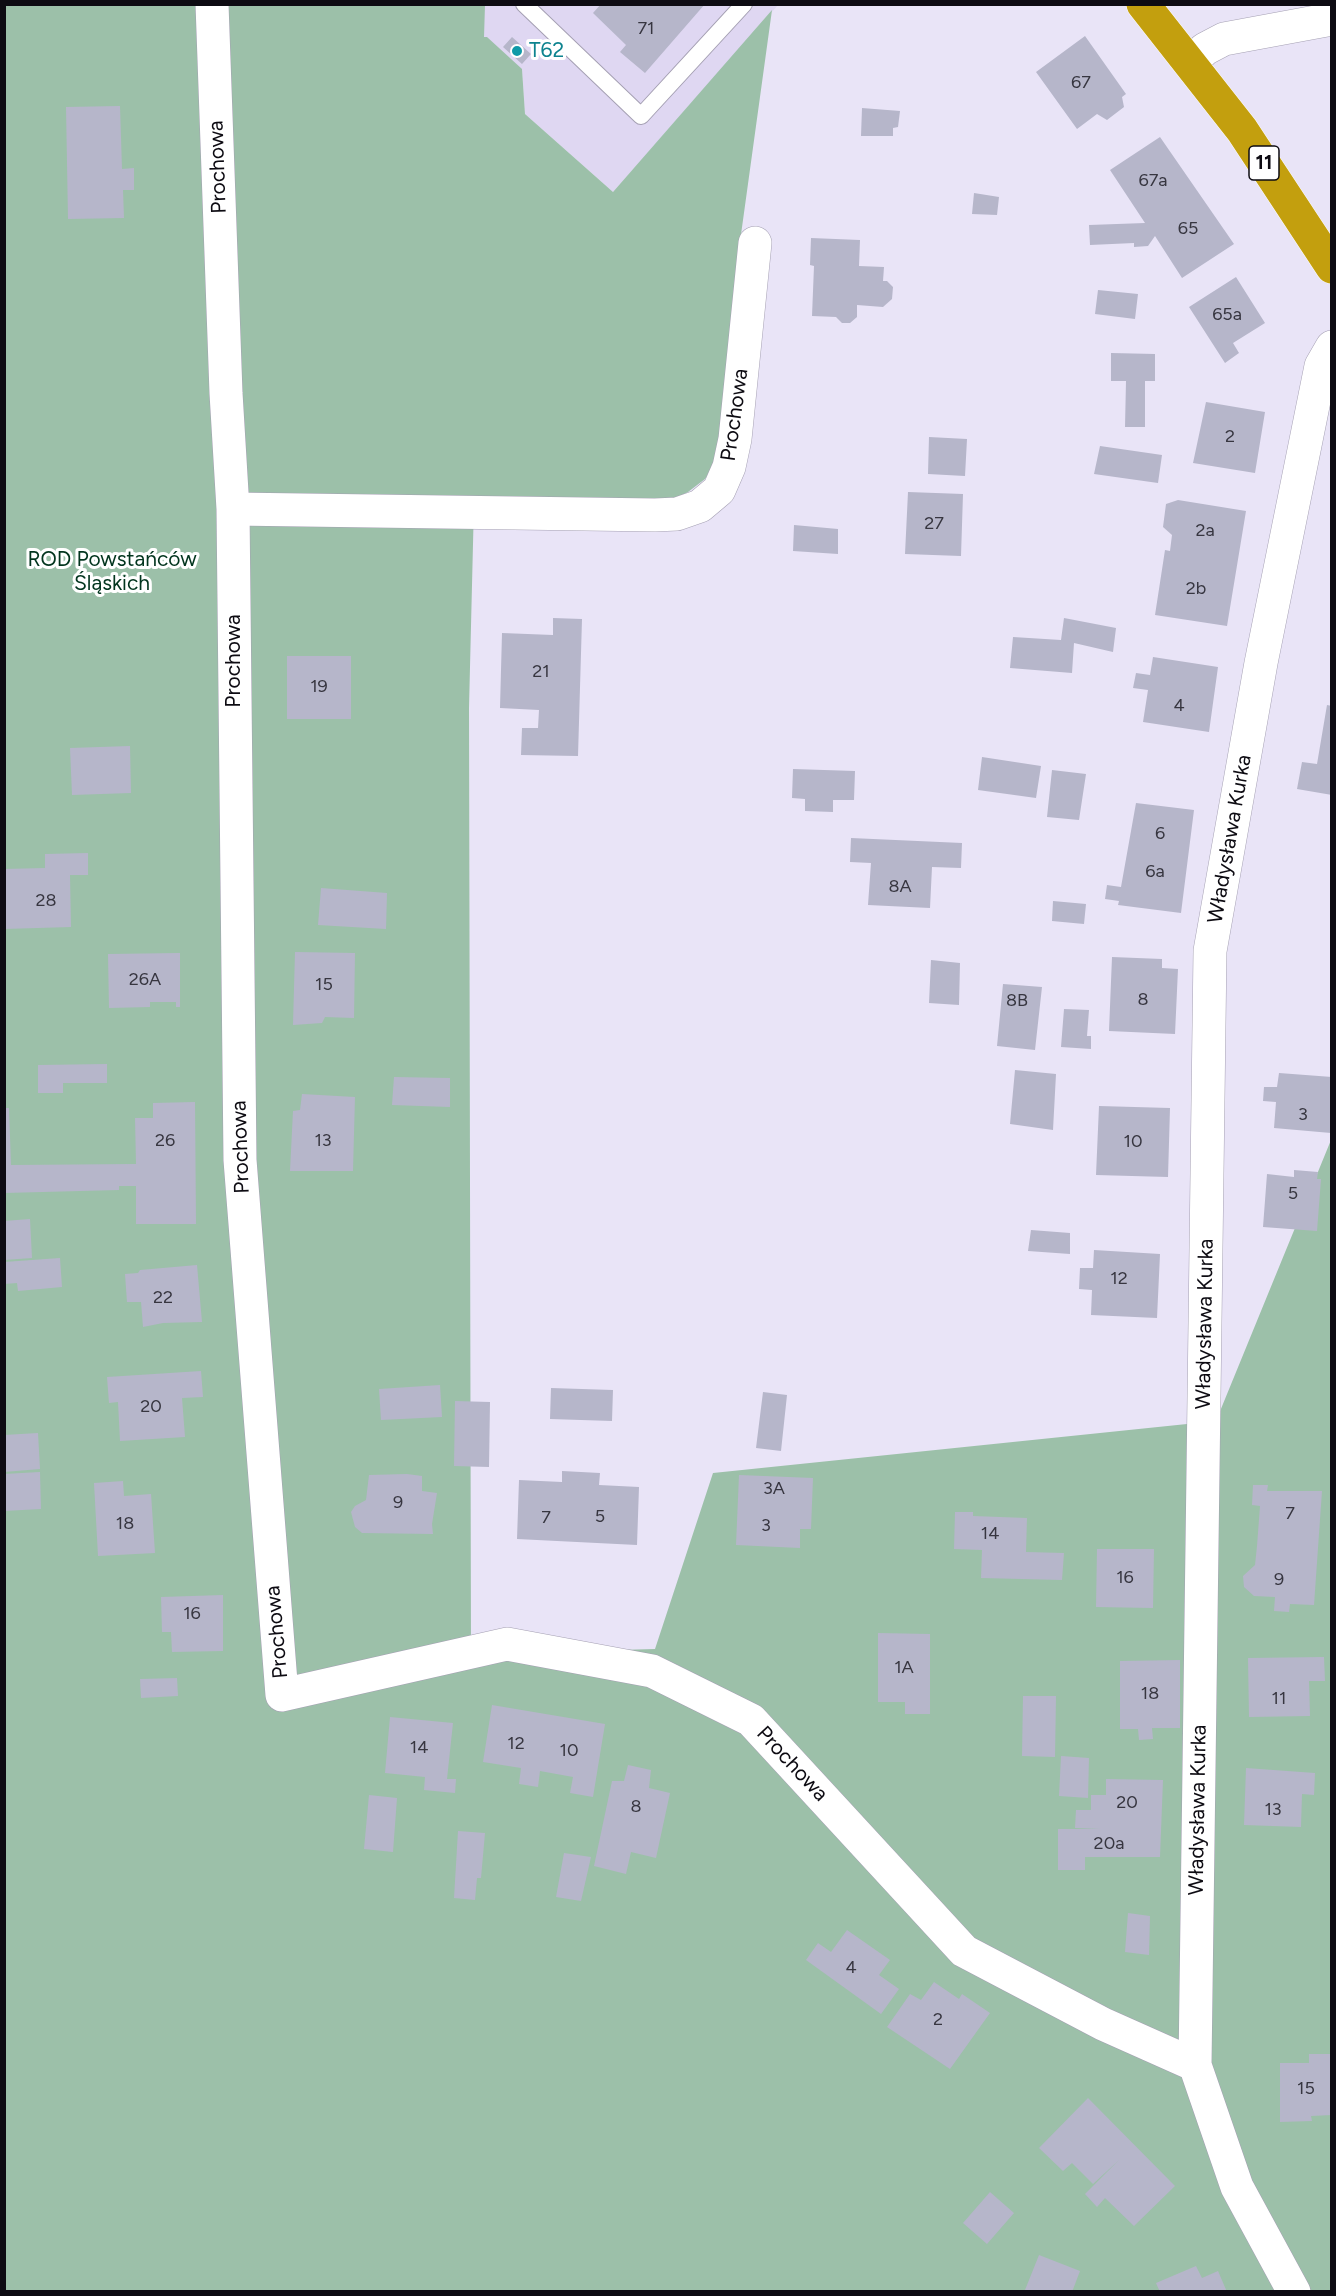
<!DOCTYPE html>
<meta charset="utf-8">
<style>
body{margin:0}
#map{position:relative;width:1336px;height:2296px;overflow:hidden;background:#e9e4f7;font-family:Figtree,sans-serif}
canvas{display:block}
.frame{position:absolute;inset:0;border:6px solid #0d0b12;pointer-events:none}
</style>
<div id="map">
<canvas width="1336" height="2296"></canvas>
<div class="frame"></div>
</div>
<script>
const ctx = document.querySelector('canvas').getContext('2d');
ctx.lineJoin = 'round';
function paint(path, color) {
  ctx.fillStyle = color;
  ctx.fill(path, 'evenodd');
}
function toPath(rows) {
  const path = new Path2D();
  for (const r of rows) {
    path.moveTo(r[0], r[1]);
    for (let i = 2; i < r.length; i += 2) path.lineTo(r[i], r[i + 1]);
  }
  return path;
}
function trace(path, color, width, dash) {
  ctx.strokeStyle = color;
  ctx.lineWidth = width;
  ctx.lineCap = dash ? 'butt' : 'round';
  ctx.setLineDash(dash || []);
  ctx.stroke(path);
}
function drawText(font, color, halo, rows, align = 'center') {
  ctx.font = font + ' Figtree,sans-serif';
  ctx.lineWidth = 6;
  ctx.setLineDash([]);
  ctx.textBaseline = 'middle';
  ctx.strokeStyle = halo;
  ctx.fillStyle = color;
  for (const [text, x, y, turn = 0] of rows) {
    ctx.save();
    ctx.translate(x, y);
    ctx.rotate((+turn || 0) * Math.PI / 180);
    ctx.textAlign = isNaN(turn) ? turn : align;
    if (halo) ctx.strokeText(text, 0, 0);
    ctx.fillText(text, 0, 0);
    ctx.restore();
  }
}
paint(toPath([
 [278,5,778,5,613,192,525,114,522,69,404,40]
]), '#dfd7f2');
paint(toPath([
 [5,5,485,5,484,37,487,37,522,69,525,114,613,192,772,10,739,249,716,464,705,479,688,492,669,502,474,503,469,708,471,1654,655,1649,713,1473,1216,1421,1331,1140,1331,2291,5,2292]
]), '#9cc0a9');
paint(toPath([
 [601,4,705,4,645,73,620,52,626,45,593,13],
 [1085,36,1126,94,1122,97,1124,107,1107,120,1097,114,1077,129,1036,72],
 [512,37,531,54,522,64,503,47],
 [120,106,122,169,134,168,134,190,123,190,124,218,68,219,66,107],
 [862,108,900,111,898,127,893,128,893,136,861,136],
 [1160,137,1234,244,1182,278,1155,236,1148,246,1134,247,1134,243,1090,245,1089,225,1145,223,1110,170],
 [974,193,999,197,997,215,972,214],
 [811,238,860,240,859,266,884,267,883,281,887,281,893,287,892,299,883,307,857,305,857,317,850,323,842,323,836,317,812,316,814,266,810,265],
 [1236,277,1265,323,1233,343,1239,353,1225,363,1189,307],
 [1098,290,1138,294,1135,319,1095,314],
 [1111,353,1155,354,1155,381,1145,381,1145,427,1125,427,1126,381,1111,381],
 [1206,402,1265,412,1255,473,1193,463],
 [929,437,967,439,965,476,928,474],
 [1100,446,1162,455,1158,483,1094,474],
 [908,492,963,494,961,556,905,554],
 [1178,500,1246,511,1227,626,1155,615,1165,550,1170,551,1172,535,1163,527,1166,504],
 [794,525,838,529,838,554,793,551],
 [553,618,582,619,578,756,521,755,522,728,538,728,539,710,500,708,502,633,553,635],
 [1064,618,1116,628,1113,652,1074,643,1072,673,1010,668,1013,637,1061,640],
 [287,656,351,656,351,719,287,719],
 [1153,657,1218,667,1209,732,1143,722,1148,690,1133,688,1136,673,1150,675],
 [1327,705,1332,706,1332,795,1297,789,1302,762,1317,764],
 [130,746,131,793,72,795,70,748],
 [982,757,1041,766,1036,798,978,790],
 [793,769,855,771,854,800,833,800,833,812,805,811,805,799,792,798],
 [1052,770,1086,774,1079,820,1047,817],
 [1136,803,1194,810,1181,913,1118,905,1119,901,1105,899,1107,885,1121,887],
 [851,838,962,843,961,868,932,867,930,908,868,905,871,863,850,862],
 [88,853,88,875,70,875,71,927,4,929,4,869,45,868,45,854],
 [321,888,387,893,386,929,318,925],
 [1053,901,1086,904,1084,924,1052,921],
 [295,952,355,953,354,1018,325,1017,322,1023,293,1025],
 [180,953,180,1007,176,1007,176,1002,150,1002,150,1007,109,1008,108,954],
 [1112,957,1162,959,1162,968,1178,969,1175,1034,1109,1031],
 [931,960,960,963,959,1005,929,1003],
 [1003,984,1042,987,1035,1050,997,1046],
 [1064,1009,1089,1010,1087,1036,1091,1036,1091,1049,1061,1047],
 [107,1064,107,1083,63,1083,63,1093,38,1093,38,1065],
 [1015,1070,1056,1074,1053,1130,1010,1124],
 [1279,1073,1332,1077,1331,1133,1274,1128,1276,1102,1263,1101,1264,1087,1277,1087],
 [394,1077,450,1078,450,1107,392,1105],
 [302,1094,355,1097,353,1171,290,1171,293,1111,300,1110],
 [195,1102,196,1224,136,1224,136,1186,119,1186,119,1190,4,1193,4,1108,9,1108,11,1165,136,1164,135,1118,153,1118,153,1103],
 [1099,1106,1170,1108,1168,1177,1096,1175],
 [1294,1170,1318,1172,1317,1179,1321,1179,1317,1231,1263,1227,1267,1174,1294,1177],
 [30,1219,32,1258,4,1260,4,1221],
 [1031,1230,1070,1233,1070,1254,1028,1251],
 [1094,1250,1160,1254,1157,1318,1091,1315,1092,1290,1079,1289,1080,1268,1093,1268],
 [60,1258,62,1287,18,1291,17,1283,4,1284,4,1262],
 [197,1265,202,1322,163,1323,143,1327,141,1302,127,1302,125,1274,138,1273,140,1270],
 [201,1371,203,1397,182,1398,185,1437,120,1441,118,1402,109,1403,107,1377],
 [440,1385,442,1417,381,1420,379,1389],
 [551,1388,613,1390,612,1421,550,1419],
 [763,1392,787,1395,781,1451,756,1448],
 [455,1401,490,1402,489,1467,454,1466],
 [38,1433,40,1469,4,1472,4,1435],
 [562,1471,600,1473,599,1485,639,1487,637,1545,517,1539,519,1480,562,1482],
 [40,1472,41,1509,4,1511,4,1474],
 [407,1474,422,1476,422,1491,437,1493,432,1524,433,1534,362,1533,355,1527,351,1512,355,1506,366,1500,369,1475],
 [739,1475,813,1478,811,1529,800,1529,800,1548,736,1545],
 [123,1481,124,1496,151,1494,155,1553,98,1556,94,1483],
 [1253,1485,1268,1485,1267,1491,1322,1491,1314,1605,1290,1604,1289,1612,1274,1611,1275,1597,1254,1596,1244,1587,1243,1576,1255,1565,1257,1546,1260,1506,1252,1505],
 [955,1512,973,1512,973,1516,1027,1518,1026,1552,1064,1553,1062,1580,981,1578,982,1550,954,1549],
 [1097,1549,1154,1549,1153,1608,1096,1607],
 [223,1595,223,1651,172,1652,171,1632,162,1632,161,1597],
 [878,1633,930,1634,930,1714,905,1714,905,1702,878,1702],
 [1324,1657,1325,1681,1309,1681,1310,1716,1249,1717,1248,1658],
 [1180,1660,1180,1728,1152,1728,1153,1739,1139,1740,1138,1729,1120,1729,1120,1661],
 [177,1678,178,1696,141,1698,140,1679],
 [1023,1696,1056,1696,1055,1757,1022,1756],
 [492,1705,605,1724,593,1797,570,1793,573,1777,540,1771,538,1787,519,1784,521,1768,483,1762],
 [390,1717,453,1723,447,1779,456,1779,455,1793,424,1790,425,1777,385,1773],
 [1061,1756,1089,1758,1088,1798,1059,1796],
 [628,1765,651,1770,649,1788,670,1793,656,1858,631,1852,626,1874,594,1866,612,1781,624,1781],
 [1246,1768,1315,1773,1314,1795,1302,1794,1301,1827,1244,1825],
 [1106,1779,1163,1780,1160,1857,1085,1857,1085,1870,1058,1870,1058,1829,1100,1829,1075,1828,1076,1810,1091,1810,1091,1795,1106,1795],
 [369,1795,397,1798,393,1852,364,1849],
 [458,1831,485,1833,481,1878,477,1878,475,1900,454,1898],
 [564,1853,591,1857,581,1901,556,1897],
 [1128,1913,1150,1916,1149,1955,1125,1952],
 [847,1930,890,1960,879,1975,899,1989,881,2014,806,1960,818,1943,831,1952],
 [934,1982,959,1999,962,1994,990,2013,950,2069,887,2027,910,1994,921,2000],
 [1309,2054,1332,2054,1332,2115,1311,2116,1312,2121,1280,2122,1280,2063,1309,2063],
 [1088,2098,1175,2186,1134,2226,1105,2198,1097,2207,1085,2194,1119,2160,1093,2184,1072,2163,1063,2171,1039,2148],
 [990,2192,1014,2213,987,2244,963,2223],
 [1039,2255,1080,2271,1072,2292,1025,2290],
 [1196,2266,1202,2278,1218,2271,1227,2292,1160,2292,1156,2283]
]), '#b6b6ca');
const lane = toPath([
 [524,4,641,116,744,4]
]);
const street = toPath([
 [212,4,226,393,233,509,240,1160,282,1695,507,1644,652,1671,751,1720,964,1951,1103,2024,1195,2065],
 [1191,62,1205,49,1224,39,1332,19],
 [233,509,655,515,677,514,700,506,719,490,729,467,735,439,755,243],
 [1294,2292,1237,2187,1195,2065,1210,951,1261,663,1321,366,1332,347]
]);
const highway = toPath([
 [1143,4,1242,130,1332,267]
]);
trace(lane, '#a5a0b3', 18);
trace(street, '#a5a0b3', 34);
trace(highway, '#fff', 34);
trace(lane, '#fff', 16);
trace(street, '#fff', 33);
trace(highway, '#c39f0e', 33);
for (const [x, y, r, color] of [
 [517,51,6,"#0f9aa8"]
]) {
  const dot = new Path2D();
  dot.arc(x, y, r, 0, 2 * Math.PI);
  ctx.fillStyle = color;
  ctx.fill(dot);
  trace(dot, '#fff', 2);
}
drawText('18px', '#373640', null, [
 ["71",646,29],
 ["67",1081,83],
 ["67a",1153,181],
 ["65",1188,229],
 ["65a",1227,315],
 ["2",1230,437],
 ["27",934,524],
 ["2a",1205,531],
 ["2b",1196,589],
 ["21",541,672],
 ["19",319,687],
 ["4",1179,706],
 ["6",1160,834],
 ["6a",1155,872],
 ["8A",900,887],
 ["28",46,901],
 ["26A",145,980],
 ["15",324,985],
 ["8",1143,1000],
 ["8B",1017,1001],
 ["3",1303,1115],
 ["26",165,1141],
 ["13",323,1141],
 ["10",1133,1142],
 ["5",1293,1194],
 ["12",1119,1279],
 ["22",163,1298],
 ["20",151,1407],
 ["3A",774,1489],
 ["9",398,1503],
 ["7",1290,1514],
 ["5",600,1517],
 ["7",546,1518],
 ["18",125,1524],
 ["3",766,1526],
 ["14",990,1534],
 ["16",1125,1578],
 ["9",1279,1580],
 ["16",192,1614],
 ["1A",904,1668],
 ["18",1150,1694],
 ["11",1279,1699],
 ["12",516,1744],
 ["14",419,1748],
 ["10",569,1751],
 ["20",1127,1803],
 ["8",636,1807],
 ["13",1273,1810],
 ["20a",1109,1844],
 ["4",851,1968],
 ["2",938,2020],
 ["15",1306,2089]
]);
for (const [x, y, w] of [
 [1264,163,30]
]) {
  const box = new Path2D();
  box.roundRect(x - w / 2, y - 17, w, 34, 4.5);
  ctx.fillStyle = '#fff';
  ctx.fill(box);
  trace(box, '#0d0b12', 1.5);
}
drawText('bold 20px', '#0d0b12', null, [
 ["11",1264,163]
]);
drawText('21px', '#0d838f', '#fff', [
 ["T62",529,51]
], 'left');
drawText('21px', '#0d0b12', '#fff', [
 ["Prochowa",218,167,-92],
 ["Prochowa",735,415,-82],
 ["Prochowa",234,661,-90],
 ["Władysława Kurka",1230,839,-80],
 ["Prochowa",241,1147,-92],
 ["Władysława Kurka",1205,1324,-89],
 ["Prochowa",277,1632,-95],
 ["Prochowa",792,1764,47],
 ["Władysława Kurka",1198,1810,-89]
]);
drawText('21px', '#02351e', '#fff', [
 ["ROD Powstańców",112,560],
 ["Śląskich",112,584]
]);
</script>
